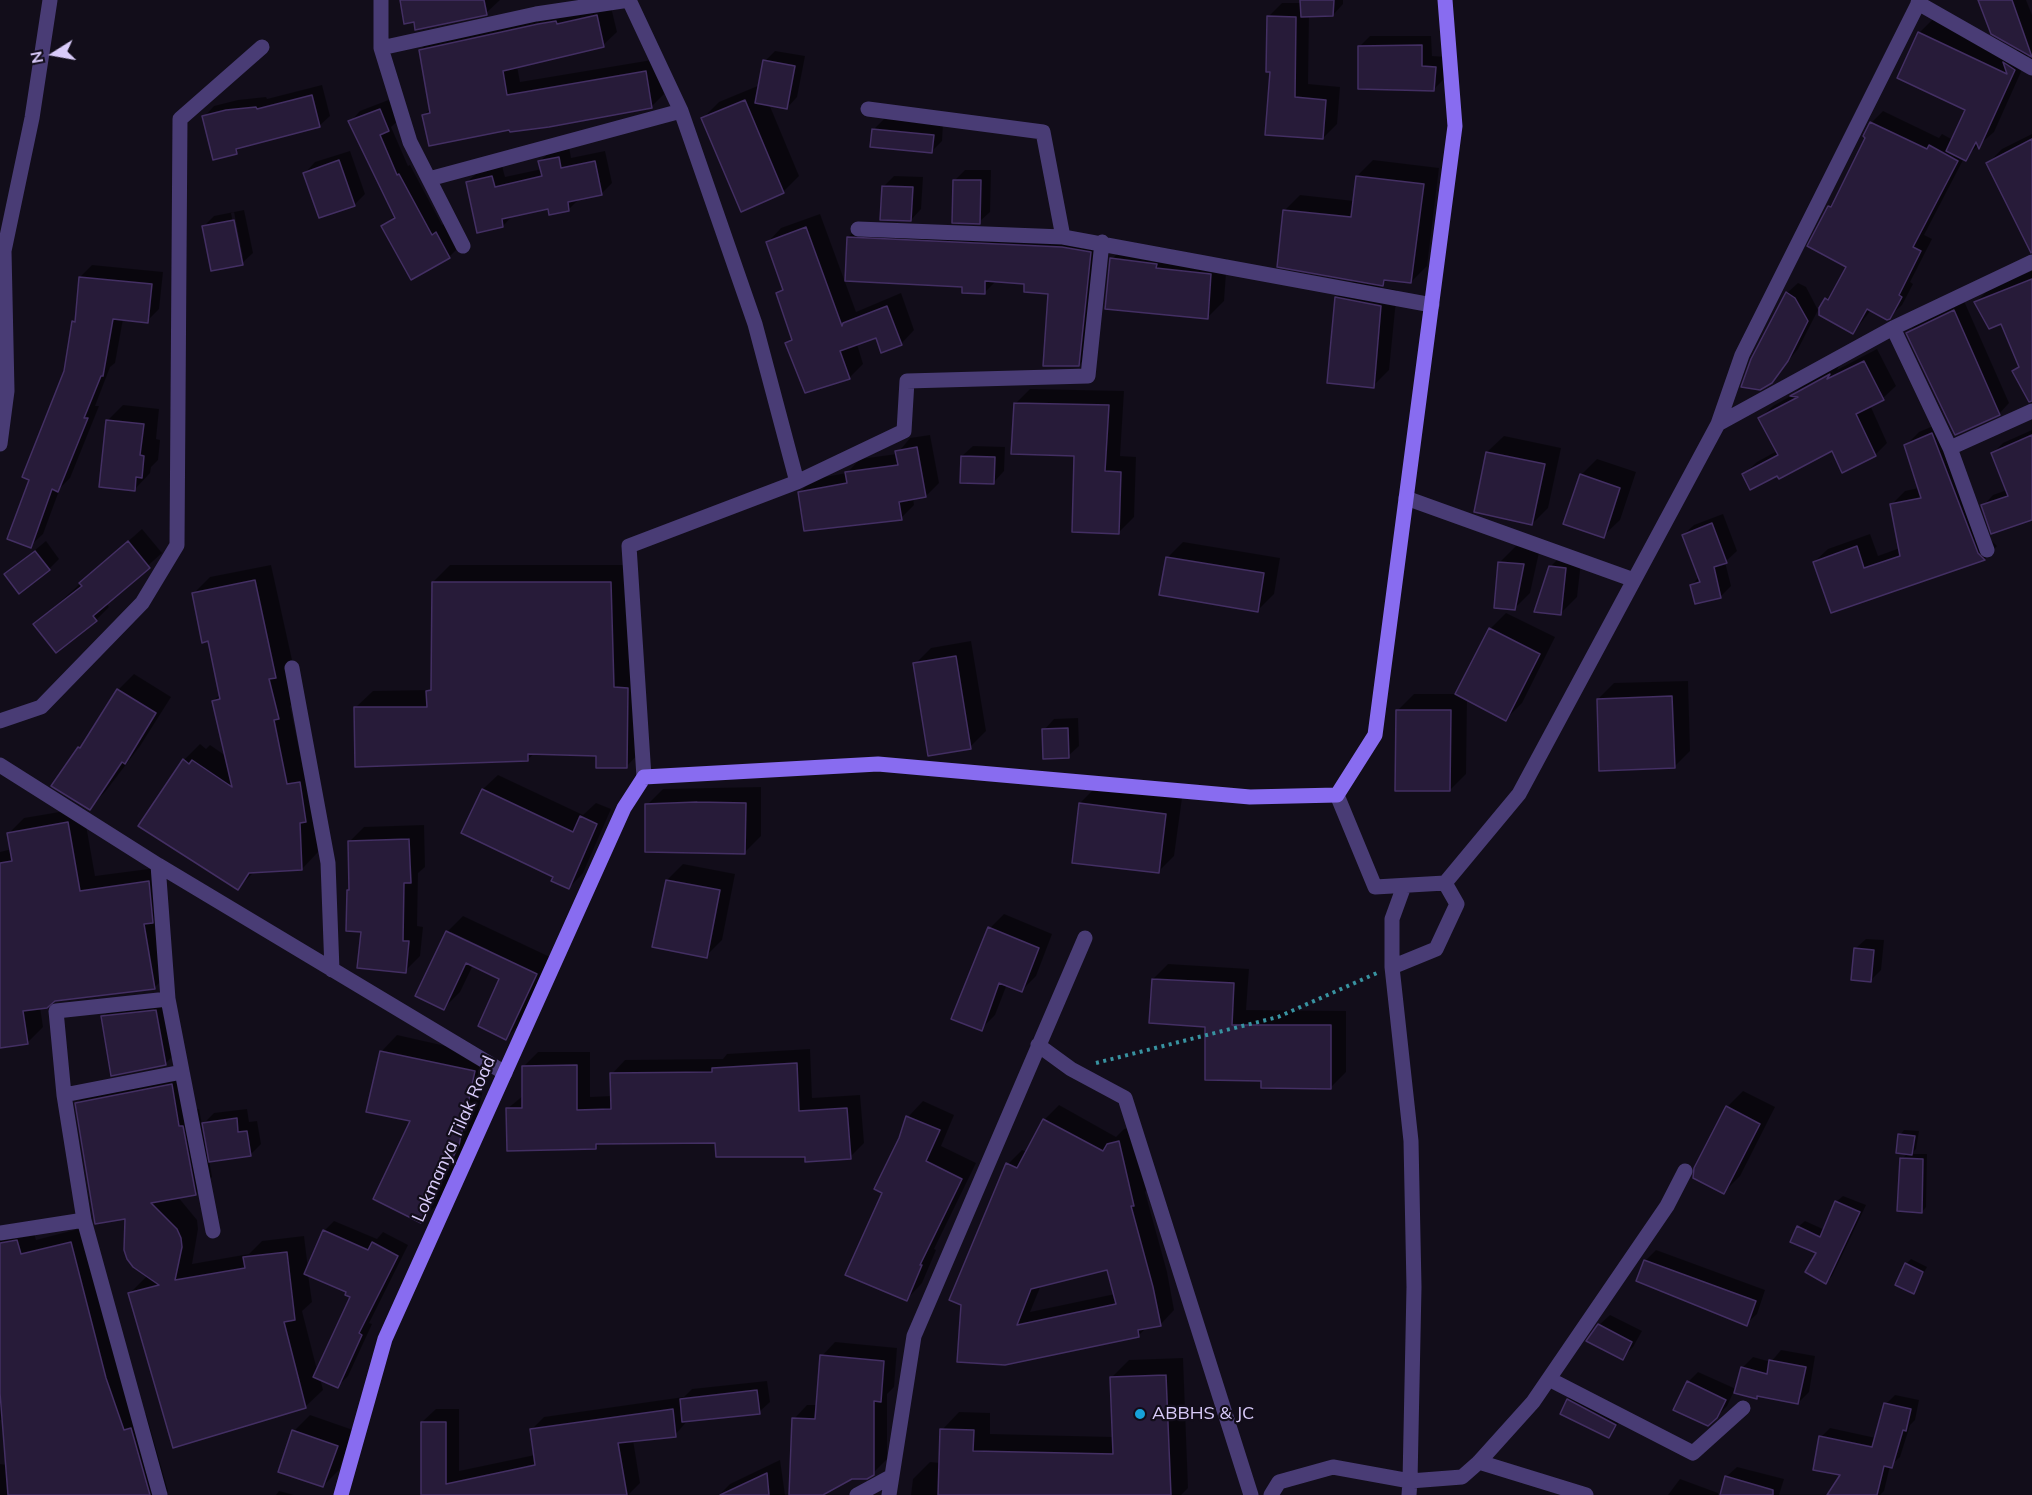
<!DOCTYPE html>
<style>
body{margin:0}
#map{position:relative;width:2032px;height:1495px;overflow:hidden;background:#120d1a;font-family:Mulish,sans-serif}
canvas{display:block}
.north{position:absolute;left:24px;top:24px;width:60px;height:60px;-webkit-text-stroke:4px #120d1a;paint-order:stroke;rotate:259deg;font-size:16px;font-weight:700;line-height:24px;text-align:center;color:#d9cbfa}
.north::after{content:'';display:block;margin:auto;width:21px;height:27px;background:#d9cbfa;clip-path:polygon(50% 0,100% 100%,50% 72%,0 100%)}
</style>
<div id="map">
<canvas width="2032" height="1495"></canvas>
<div class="north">N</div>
</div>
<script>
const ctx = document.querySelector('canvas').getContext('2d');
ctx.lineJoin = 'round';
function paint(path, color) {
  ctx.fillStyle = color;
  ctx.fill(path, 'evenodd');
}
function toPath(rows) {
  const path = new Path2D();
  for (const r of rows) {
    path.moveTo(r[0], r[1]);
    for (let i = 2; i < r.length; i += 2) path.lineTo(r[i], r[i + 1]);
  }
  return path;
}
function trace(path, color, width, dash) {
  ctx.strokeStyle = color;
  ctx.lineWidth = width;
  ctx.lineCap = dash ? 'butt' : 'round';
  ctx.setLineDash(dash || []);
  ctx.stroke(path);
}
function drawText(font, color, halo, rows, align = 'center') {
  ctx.font = font + ' Mulish,sans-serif';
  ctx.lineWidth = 4.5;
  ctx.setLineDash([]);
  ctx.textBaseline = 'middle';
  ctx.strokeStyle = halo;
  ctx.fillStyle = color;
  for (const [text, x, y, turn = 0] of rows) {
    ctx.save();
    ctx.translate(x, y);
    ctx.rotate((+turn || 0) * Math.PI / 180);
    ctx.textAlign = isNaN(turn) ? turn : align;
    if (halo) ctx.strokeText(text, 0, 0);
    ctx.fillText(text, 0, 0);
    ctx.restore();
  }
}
paint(toPath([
 [401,0,500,0,486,13,415,20],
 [1302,0,1343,0,1343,4,1333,15,1309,15,1308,84,1340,87,1337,124,1323,138,1271,70,1268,17,1282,3,1302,3],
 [1980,0,2026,0,2032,15,2032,56,2029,54,1994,132,1964,158,1924,235,1932,239,1910,282,1913,284,1902,305,1889,317,1871,310,1853,333,1821,309,1848,266,1829,207,1836,200,1867,137,1871,123,1883,111,1939,138,1942,134,1953,140,1967,109,1919,33,1934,18,2013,54,2019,48],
 [610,3,617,32,603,45,517,66,520,82,658,59,664,94,651,107,511,128,424,115,430,109,420,50,433,37],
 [1370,36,1431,36,1432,56,1446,57,1444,79,1434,89,1360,46],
 [775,51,805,56,797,97,787,108,769,104,799,176,783,192,703,118,719,102,760,85,765,61],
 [322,85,330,116,319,126,242,146,236,152,204,117,214,106,238,100,266,97,267,99],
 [391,99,399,120,391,127,408,166,410,165,442,225,447,222,460,246,450,256,412,278,383,226,396,215,350,122,360,111],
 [884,119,943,124,942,141,932,151,873,130],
 [2032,134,2032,251,1988,163,2002,149],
 [569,147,571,158,605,151,612,183,601,194,580,198,569,209,549,207,513,215,503,226,467,182,478,172,502,166,505,177,542,169,540,161,551,151],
 [350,151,365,194,354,205,305,173,315,162],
 [1373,160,1439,168,1427,266,1411,282,1388,279,1380,287,1397,290,1389,370,1373,386,1336,298,1355,279,1284,211,1300,195,1354,201,1357,176],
 [965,170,991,170,990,212,979,222,955,180],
 [894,176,923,177,921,209,911,220,883,187],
 [244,210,253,253,242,263,203,227,214,216],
 [234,212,243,257,240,257,231,213],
 [820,214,856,312,901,293,914,330,901,344,877,336,857,344,863,364,849,378,786,343,793,337,778,293,784,288,768,242,781,228],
 [860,226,1102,241,1090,353,1079,365,1050,293,1026,282,996,281,984,293,848,237],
 [1128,243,1172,249,1172,252,1227,259,1224,301,1208,317,1112,259],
 [92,265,163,272,159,309,147,321,123,319,115,363,110,367,95,406,99,406,70,478,60,488,43,534,30,546,31,479,65,371,76,319,80,277],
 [2032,271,2032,399,2014,371,2020,365,2002,322,1976,302,1990,288],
 [1798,283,1806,287,1818,310,1798,349,1771,382,1787,293],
 [1964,301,2009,403,1999,414,1908,333,1918,322],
 [1877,349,1896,386,1883,398,1870,405,1887,443,1875,455,1832,449,1778,474,1744,474,1757,462,1777,451,1760,418,1773,406,1791,396,1804,384,1840,364,1837,370],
 [1030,389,1124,391,1120,456,1136,457,1134,517,1119,532,1076,455,1015,404],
 [123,405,159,409,156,439,160,440,158,460,151,467,150,473,134,490,107,421],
 [1945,421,1991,540,1997,546,1985,559,1832,611,1814,562,1828,549,1870,534,1878,556,1900,548,1892,504,1905,491,1919,488,1906,445,1919,432],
 [2032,430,2032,518,1983,506,1993,495,2007,490,1993,453,2003,443],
 [930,435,939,483,926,496,913,498,914,505,901,518,799,493,813,479,847,473,860,459,897,454,910,438],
 [1504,436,1561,448,1548,508,1532,524,1487,452],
 [973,446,1005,447,1004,471,994,482,962,456],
 [1597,459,1636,472,1620,520,1603,536,1581,475],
 [1723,514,1737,551,1725,562,1731,586,1720,597,1692,585,1699,577,1683,535,1694,525],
 [142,529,162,553,106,603,109,607,96,620,35,624],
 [46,541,59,559,49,569,6,574],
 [1183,542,1280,558,1274,594,1258,610,1167,558],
 [1516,546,1540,548,1530,593,1514,609,1500,562],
 [1566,551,1582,553,1577,597,1561,613,1550,567],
 [271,565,292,660,286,666,295,702,290,706,303,768,316,766,318,852,302,869,254,872,238,888,184,760,200,744,206,749,210,745,226,756,213,701,221,694,209,640,194,593,210,577],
 [450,565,628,565,631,671,645,671,643,749,626,767,598,755,535,753,527,760,355,708,373,691,429,690,433,686,433,582],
 [1506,613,1555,637,1522,703,1506,719,1467,698,1466,774,1450,790,1398,710,1414,694,1457,694,1490,629],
 [971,641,986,731,970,747,915,664,931,648],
 [134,674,171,697,140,746,105,792,89,808,79,748,88,739,118,690],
 [1688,681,1690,751,1674,767,1598,699,1614,683],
 [1078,718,1079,746,1068,756,1044,730,1054,719],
 [498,775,583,815,596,803,611,809,583,873,569,888,555,876,463,832,483,789],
 [761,787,761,836,745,852,647,805,663,789],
 [1096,787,1182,798,1174,856,1158,872,1080,803],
 [83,808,95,876,164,867,169,973,154,988,54,1000,40,1007,43,1027,28,1042,0,1047,0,852,12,849,9,833,24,818],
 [424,825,425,867,418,873,417,926,423,927,420,956,405,971,363,930,348,890,351,888,349,842,364,827],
 [683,864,735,874,722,940,706,956,667,880],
 [1004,914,1052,934,1036,976,1022,990,1007,984,995,1015,981,1029,990,928],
 [463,916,552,958,522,1022,506,1038,501,979,473,965,460,992,444,1008,447,932],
 [451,932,489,950,487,953,451,935],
 [1866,939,1884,940,1881,970,1870,981,1855,949],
 [1168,964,1249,969,1246,1010,1346,1011,1346,1072,1331,1087,1263,1080,1207,1025,1153,979],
 [172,995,181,1048,165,1064,103,1017,119,1000],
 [397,1035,490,1056,475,1127,437,1205,420,1221,413,1120,381,1052],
 [810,1049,812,1098,860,1095,864,1143,850,1157,806,1156,717,1141,601,1142,595,1148,507,1109,524,1095,524,1066,538,1052,590,1052,590,1097,612,1096,612,1074,625,1060,723,1059,727,1054],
 [189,1068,196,1110,199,1109,202,1125,214,1113,247,1109,249,1122,257,1121,261,1144,250,1155,209,1160,212,1177,195,1194,178,1197,197,1220,198,1229,192,1264,249,1254,262,1241,304,1236,308,1269,324,1231,334,1221,377,1239,383,1232,408,1245,369,1323,372,1324,348,1376,338,1386,320,1378,323,1390,305,1407,129,1294,148,1275,127,1217,77,1103,94,1086],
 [308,1274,348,1292,352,1297,317,1370,302,1311,312,1302],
 [1743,1091,1775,1107,1740,1176,1724,1192,1727,1107],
 [923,1101,954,1115,941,1146,976,1163,934,1249,936,1250,922,1283,907,1299,884,1192,908,1117],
 [1059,1105,1116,1137,1124,1129,1133,1127,1147,1190,1145,1192,1167,1272,1174,1310,1160,1325,1147,1327,1138,1336,1005,1364,1008,1164,1022,1150,1027,1152,1044,1120],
 [1108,1268,1115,1294,1030,1312,1041,1285],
 [1904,1130,1919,1131,1916,1149,1911,1154,1927,1154,1926,1207,1922,1212,1902,1159,1908,1153,1900,1135],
 [1843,1196,1866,1205,1832,1276,1826,1282,1818,1252,1798,1227,1805,1221,1825,1230,1836,1202],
 [32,1226,36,1240,86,1227,140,1415,146,1414,168,1491,165,1495,0,1495,0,1464,7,1465,4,1420,0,1420,0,1229],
 [1656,1250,1765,1290,1757,1314,1746,1324,1708,1310,1710,1307,1645,1261],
 [1911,1259,1927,1267,1913,1292,1906,1264],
 [1610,1315,1642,1331,1633,1347,1622,1358,1599,1325],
 [835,1342,897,1348,894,1387,887,1394,887,1459,873,1473,851,1477,817,1495,791,1495,794,1419,807,1405,817,1405,822,1356],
 [1781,1350,1815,1356,1809,1392,1798,1403,1759,1395,1756,1398,1734,1391,1727,1406,1716,1417,1688,1382,1698,1372,1736,1389,1742,1368,1753,1357,1771,1362],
 [1183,1358,1188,1488,1181,1495,911,1495,913,1479,930,1462,941,1463,942,1430,959,1412,990,1413,990,1434,1113,1437,1112,1377,1129,1360],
 [767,1381,770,1402,759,1412,688,1420,675,1435,633,1440,640,1483,628,1495,422,1495,422,1422,436,1409,459,1409,459,1471,535,1455,531,1430,544,1417,684,1397,692,1389],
 [1577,1391,1624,1416,1609,1436,1568,1400],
 [1895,1395,1919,1400,1915,1420,1910,1425,1900,1457,1890,1466,1884,1491,1880,1495,1829,1495,1842,1474,1821,1437,1830,1428,1876,1438,1886,1404],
 [310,1415,353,1430,339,1470,323,1486,294,1431],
 [780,1460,785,1495,719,1495,730,1484],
 [1737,1467,1784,1479,1779,1495,1721,1495,1726,1477],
 [1680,1479,1718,1493,1718,1495,1668,1495],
 [279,1491,294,1495,276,1495]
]), '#0007');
const building = toPath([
 [400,0,484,0,487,15,415,30,414,22,404,24,400,0],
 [1300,0,1334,0,1333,16,1301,17,1300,0],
 [1978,0,2012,0,2032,57,1991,34,1978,0],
 [597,15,604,47,503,71,507,95,646,71,652,108,549,127,510,132,509,130,429,146,422,115,430,113,419,50,538,24,556,21,557,24,597,15],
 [1267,16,1296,17,1295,97,1326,100,1323,139,1265,135,1270,72,1266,72,1267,16],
 [1918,32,2007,74,2003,62,2015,70,1979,149,1976,142,1966,161,1946,151,1965,110,1897,78,1918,32],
 [1422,45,1422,66,1436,67,1434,91,1358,89,1358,46,1422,45],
 [763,60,795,66,787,109,755,103,763,60],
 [312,95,320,127,236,149,237,154,213,160,202,116,226,110,256,107,257,109,312,95],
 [745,100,784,193,741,212,701,118,745,100],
 [380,109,389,131,380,135,397,175,399,174,432,235,436,232,450,258,411,280,381,226,395,218,348,121,380,109],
 [1870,122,1927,149,1929,145,1958,161,1913,247,1921,251,1899,295,1902,297,1890,319,1887,320,1867,309,1853,334,1819,315,1819,308,1825,298,1828,300,1846,267,1807,246,1828,206,1831,207,1865,138,1863,136,1870,122],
 [872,129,934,135,932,153,870,147,872,129],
 [2032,139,2032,252,2031,253,1986,163,2032,139],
 [559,157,561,168,595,161,602,195,568,202,569,211,549,215,548,209,502,219,503,227,477,233,466,182,492,176,495,187,542,176,538,161,559,157],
 [339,160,355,206,319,218,303,173,339,160],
 [1356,176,1424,184,1411,283,1384,280,1383,286,1277,267,1283,210,1351,217,1356,176],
 [953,180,981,180,980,224,952,223,953,180],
 [882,186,913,187,911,221,880,220,882,186],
 [234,220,243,265,211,271,202,226,234,220],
 [806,227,842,326,843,323,887,306,902,345,881,353,876,338,840,351,850,379,805,393,785,343,792,340,776,293,783,290,766,242,806,227],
 [847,237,1062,247,1091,252,1079,366,1043,366,1048,294,1024,292,1024,284,985,281,985,294,962,293,962,287,845,281,847,237],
 [1110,258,1157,264,1156,268,1211,274,1208,319,1105,309,1110,258],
 [79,277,152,284,148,323,113,319,103,376,101,376,84,418,88,418,58,492,52,489,31,548,7,539,29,480,22,477,64,371,72,321,75,322,79,277],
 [2032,279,2032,401,2029,402,2012,371,2019,367,2001,324,1989,329,1974,302,2032,279],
 [1786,292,1795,298,1808,321,1788,361,1772,383,1760,390,1741,387,1751,359,1786,292],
 [1335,297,1381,306,1374,388,1327,383,1335,297],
 [1954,310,2000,415,1955,435,1906,333,1954,310],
 [1864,361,1884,400,1856,414,1876,456,1842,473,1832,451,1779,479,1777,476,1750,490,1742,474,1778,455,1758,418,1798,397,1790,396,1830,374,1827,379,1864,361],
 [1014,403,1109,405,1105,471,1121,472,1119,534,1072,532,1074,456,1011,454,1014,403],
 [106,420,144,424,140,455,144,456,142,478,136,477,135,491,99,487,106,420],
 [1932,433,1978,553,1985,560,1831,613,1813,562,1857,546,1864,568,1900,556,1890,504,1921,498,1904,445,1932,433],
 [2032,435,2032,520,1991,534,1981,505,2008,496,1991,453,2032,435],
 [917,447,926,497,899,502,902,520,804,531,798,492,847,483,845,472,898,465,895,451,917,447],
 [1486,452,1545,464,1532,525,1474,512,1486,452],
 [961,456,995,457,994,484,960,483,961,456],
 [1580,474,1620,488,1604,538,1563,524,1580,474],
 [1712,523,1727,563,1714,567,1721,598,1695,604,1690,585,1700,582,1682,535,1712,523],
 [128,541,150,568,93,616,97,621,56,653,33,624,82,586,79,583,128,541],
 [35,551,50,570,19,594,4,574,35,551],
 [1166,557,1264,573,1258,612,1159,595,1166,557],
 [1498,562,1524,564,1515,610,1494,608,1498,562],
 [1549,566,1566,568,1561,615,1534,612,1549,566],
 [255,580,276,678,269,679,279,719,274,720,287,784,300,782,306,822,300,823,302,870,249,873,238,890,138,826,183,759,189,764,192,760,232,787,212,701,220,699,208,641,202,643,192,593,255,580],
 [432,582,611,582,614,687,628,688,627,768,596,768,596,756,528,754,528,761,355,767,354,707,427,707,426,691,431,690,432,582],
 [1489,628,1540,654,1506,721,1455,694,1489,628],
 [956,656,971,749,928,756,913,663,956,656],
 [117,689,156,713,125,764,122,762,90,810,51,786,78,747,80,748,117,689],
 [1672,696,1675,768,1599,771,1597,699,1672,696],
 [1396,710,1451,710,1450,791,1395,791,1396,710],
 [1068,728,1069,758,1043,759,1042,729,1068,728],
 [482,789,573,832,580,816,597,824,569,889,551,881,553,877,461,833,482,789],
 [697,802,746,803,745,854,645,852,645,804,697,802],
 [1079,803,1166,814,1159,873,1072,863,1079,803],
 [68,822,80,891,149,881,153,923,144,924,155,989,55,1001,47,1008,23,1011,28,1044,0,1048,0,863,12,861,7,833,68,822],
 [409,839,411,883,404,883,403,941,409,941,406,973,357,968,361,932,346,931,347,890,349,890,348,841,409,839],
 [666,880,720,890,707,958,652,947,666,880],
 [988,927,1039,948,1022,992,999,983,982,1031,951,1019,988,927],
 [446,931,537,974,506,1040,478,1026,499,979,466,963,444,1010,415,996,446,931],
 [1854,948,1874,950,1871,982,1851,980,1854,948],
 [1152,979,1234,983,1232,1025,1331,1025,1331,1089,1261,1088,1261,1081,1205,1080,1205,1027,1149,1023,1152,979],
 [156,1010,166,1065,111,1076,101,1016,156,1010],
 [380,1051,475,1071,459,1145,421,1223,373,1199,410,1121,366,1112,380,1051],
 [797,1063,799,1111,847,1108,851,1159,805,1162,805,1157,716,1157,715,1143,596,1144,596,1149,507,1151,506,1108,522,1108,522,1066,577,1065,577,1110,611,1109,610,1073,712,1072,712,1068,797,1063],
 [172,1084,179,1126,183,1126,196,1195,151,1203,177,1229,181,1238,182,1247,175,1280,245,1268,243,1257,287,1252,295,1320,284,1322,306,1408,173,1448,128,1293,159,1285,133,1267,127,1259,124,1250,125,1219,95,1224,75,1103,172,1084],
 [1726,1106,1760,1124,1724,1194,1693,1178,1694,1168,1726,1106],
 [906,1116,940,1130,926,1161,962,1179,920,1265,922,1265,907,1301,845,1275,882,1193,874,1189,899,1138,906,1116],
 [237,1118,238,1132,247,1131,251,1156,209,1162,202,1123,237,1118],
 [1043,1119,1103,1151,1107,1144,1119,1141,1134,1206,1131,1206,1153,1287,1161,1326,1138,1330,1139,1337,1005,1365,957,1362,961,1305,949,1300,1006,1163,1017,1168,1043,1119],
 [1107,1270,1116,1304,1017,1325,1031,1289,1107,1270],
 [1898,1134,1915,1136,1912,1155,1896,1153,1898,1134],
 [1900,1158,1923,1159,1922,1213,1897,1211,1900,1158],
 [1835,1201,1860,1212,1826,1284,1805,1272,1816,1253,1790,1242,1797,1226,1820,1237,1835,1201],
 [323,1230,368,1250,372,1242,398,1256,359,1333,362,1335,338,1388,313,1377,350,1297,345,1295,346,1292,304,1274,323,1230],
 [17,1240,21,1254,71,1242,106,1378,124,1430,131,1428,150,1495,8,1495,0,1393,0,1243,17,1240],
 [1644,1260,1756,1301,1747,1326,1636,1281,1644,1260],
 [1905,1263,1923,1272,1914,1294,1895,1285,1905,1263],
 [1598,1324,1632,1342,1623,1360,1586,1341,1598,1324],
 [820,1355,884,1361,881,1402,874,1401,874,1475,867,1479,852,1479,823,1495,789,1495,792,1418,815,1419,820,1355],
 [1769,1360,1806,1367,1798,1404,1757,1396,1757,1399,1734,1393,1741,1367,1767,1374,1769,1360],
 [1166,1375,1171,1495,938,1495,940,1429,974,1430,973,1451,1113,1454,1110,1377,1166,1375],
 [1687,1381,1726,1400,1717,1418,1708,1426,1673,1410,1687,1381],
 [757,1390,760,1414,682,1422,680,1399,757,1390],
 [1567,1399,1616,1425,1609,1438,1560,1414,1567,1399],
 [1884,1403,1911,1409,1906,1431,1903,1430,1892,1468,1884,1466,1877,1495,1827,1495,1840,1475,1813,1470,1819,1436,1872,1447,1884,1403],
 [673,1409,676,1437,618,1443,627,1495,421,1495,421,1422,446,1422,446,1484,535,1465,530,1429,673,1409],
 [292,1430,338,1446,323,1487,278,1472,292,1430],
 [767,1473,769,1495,720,1495,767,1473],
 [1725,1476,1773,1490,1773,1495,1720,1495,1725,1476]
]);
paint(building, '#271b39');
trace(building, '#432f63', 1.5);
trace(toPath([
 [1096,1063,1278,1017,1377,973]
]), '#3893a1', 4, [3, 4.5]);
trace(toPath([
 [381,0,381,48,410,142,463,246],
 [1918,3,2032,68],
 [381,48,536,14,629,0,681,111,755,324,797,482],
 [868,109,1043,132,1063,237],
 [429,179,681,111],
 [858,229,1063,237,1432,305],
 [1893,328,1950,448,1987,550],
 [1718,424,1893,328,2032,262],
 [0,444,7,391,4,251,32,118,50,0],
 [1950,448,2032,411],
 [1406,498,1634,580],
 [292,668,328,863,332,970],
 [0,721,41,707,142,603,177,545,180,119,262,47],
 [0,765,158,865,505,1073],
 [644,777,629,546,797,482,904,431,907,381,1088,376,1102,242],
 [1337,795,1375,887,1445,883,1519,794,1718,424,1742,355,1920,0],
 [158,865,168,999],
 [1445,883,1457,904,1436,949,1392,967,1411,1141,1414,1287,1410,1481,1462,1477,1479,1462,1533,1402,1667,1206,1685,1171],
 [1392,967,1392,919,1404,886],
 [1038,1045,1071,1069,1125,1098,1251,1495],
 [64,1095,182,1072],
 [0,1233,84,1220],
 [1549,1379,1693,1453,1743,1408],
 [1479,1462,1586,1495],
 [160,1495,84,1220,64,1095,56,1011,168,999,213,1231],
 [857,1495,892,1476],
 [889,1495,914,1336,1085,938],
 [1271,1495,1279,1482,1333,1467,1410,1481,1409,1495]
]), '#493c75', 15);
trace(toPath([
 [341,1495,385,1339,624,808,644,777,878,764,1250,797,1337,795,1375,735,1455,126,1445,0]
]), '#886cf0', 15);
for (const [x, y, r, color] of [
 [1140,1414,6,"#17a2da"]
]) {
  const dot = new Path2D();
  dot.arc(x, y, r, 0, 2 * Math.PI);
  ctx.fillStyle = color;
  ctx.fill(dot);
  trace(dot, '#120d1a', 2);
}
drawText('18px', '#d9cbfa', '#120d1a', [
 ["Lokmanya Tilak Road",454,1139,-66]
]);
drawText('18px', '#d9cbfa', '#120d1a', [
 ["ABBHS & JC",1152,1414]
], 'left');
</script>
